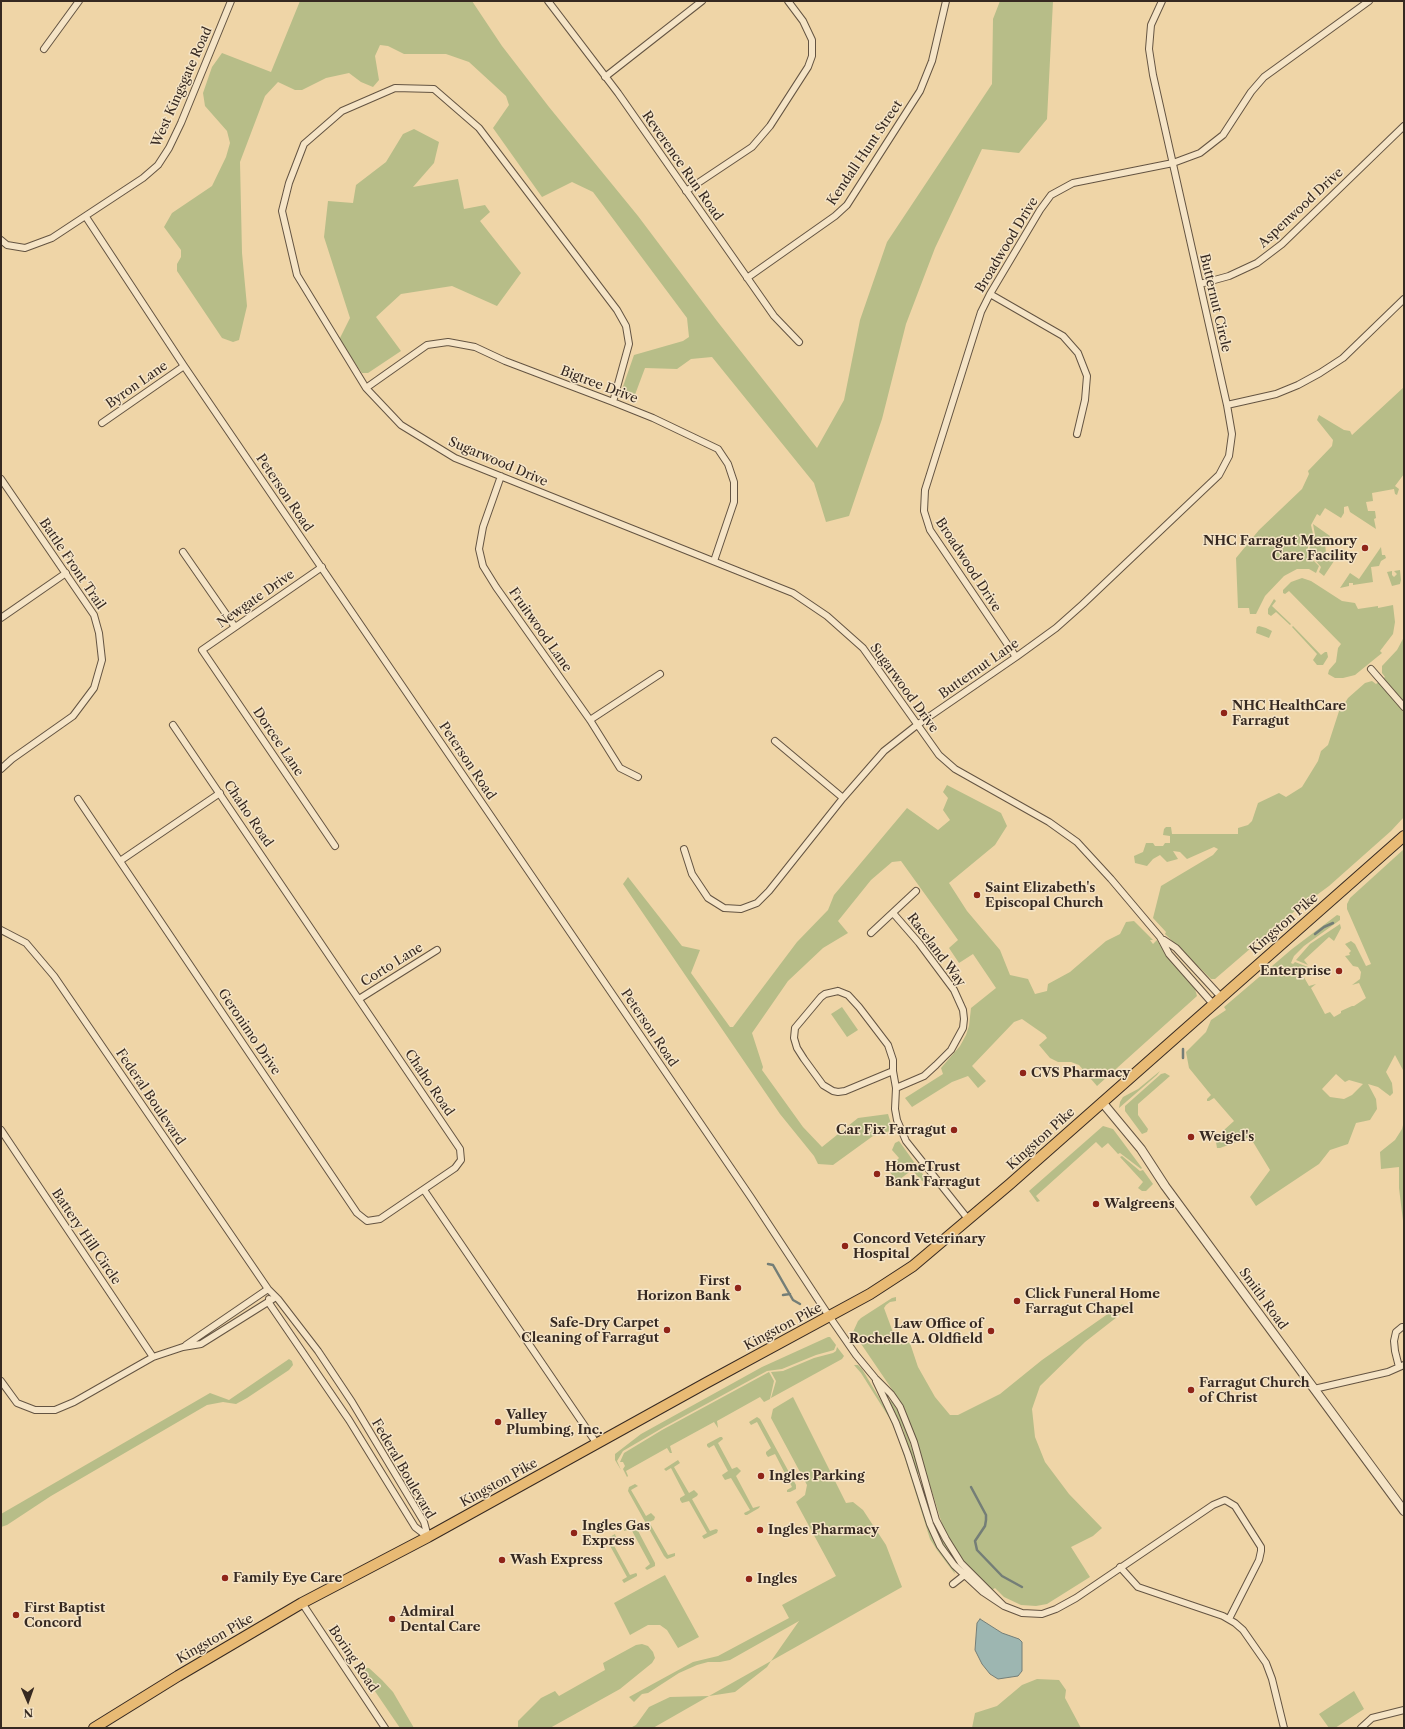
<!DOCTYPE html>
<style>
body{margin:0}
#map{position:relative;width:1405px;height:1729px;overflow:hidden;background:#efd5a7;font-family:"Libre Caslon Text",serif}
canvas{display:block}
.frame{position:absolute;inset:0;border:2px solid #362921;pointer-events:none}
.north{position:absolute;left:8px;top:1681px;width:40px;height:40px;-webkit-text-stroke:3px #f5e4c6;paint-order:stroke;rotate:178deg;font-size:11px;font-weight:700;line-height:16px;text-align:center;color:#362921}
.north::after{content:'';display:block;margin:auto;width:14px;height:18px;background:#362921;clip-path:polygon(50% 0,100% 100%,50% 72%,0 100%)}
</style>
<div id="map">
<canvas width="1405" height="1729"></canvas>
<div class="frame"></div>
<div class="north">N</div>
</div>
<script>
const ctx = document.querySelector('canvas').getContext('2d');
ctx.lineJoin = 'round';
function paint(path, color) {
  ctx.fillStyle = color;
  ctx.fill(path, 'evenodd');
}
function toPath(rows) {
  const path = new Path2D();
  for (const r of rows) {
    path.moveTo(r[0], r[1]);
    for (let i = 2; i < r.length; i += 2) path.lineTo(r[i], r[i + 1]);
  }
  return path;
}
function trace(path, color, width, dash) {
  ctx.strokeStyle = color;
  ctx.lineWidth = width;
  ctx.lineCap = dash ? 'butt' : 'round';
  ctx.setLineDash(dash || []);
  ctx.stroke(path);
}
function drawText(font, color, halo, rows, align = 'center') {
  ctx.font = font + ' "Libre Caslon Text",serif';
  ctx.lineWidth = 3;
  ctx.setLineDash([]);
  ctx.textBaseline = 'middle';
  ctx.strokeStyle = halo;
  ctx.fillStyle = color;
  for (const [text, x, y, turn = 0] of rows) {
    ctx.save();
    ctx.translate(x, y);
    ctx.rotate((+turn || 0) * Math.PI / 180);
    ctx.textAlign = isNaN(turn) ? turn : align;
    if (halo) ctx.strokeText(text, 0, 0);
    ctx.fillText(text, 0, 0);
    ctx.restore();
  }
}
paint(toPath([
 [300,1,472,1,502,46,549,107,638,216,717,321,817,448,844,400,860,320,887,242,992,84,993,19,1000,1,1053,1,1047,119,1019,153,982,149,935,248,906,324,882,419,849,516,826,522,814,483,712,357,691,359,677,369,645,368,633,400,620,395,634,355,683,341,689,337,687,318,593,192,572,182,542,197,493,128,509,105,506,96,469,62,446,54,404,54,388,46,380,45,375,56,379,80,373,87,361,82,349,73,326,78,302,90,295,90,278,82,265,96,240,162,242,253,247,306,239,340,233,342,222,338,177,271,177,264,181,257,181,250,164,227,172,213,212,186,226,157,230,143,227,131,205,106,203,93,212,67,222,53,271,72],
 [414,129,439,142,434,163,413,187,458,179,464,209,485,205,490,212,480,221,521,273,497,306,452,286,401,294,376,317,401,351,368,373,362,373,339,340,350,318,324,237,328,201,353,203,356,185,386,162,403,134],
 [1404,387,1404,474,1395,486,1399,489,1397,495,1395,494,1394,489,1372,493,1373,501,1366,502,1368,511,1375,511,1376,518,1374,519,1376,529,1350,512,1348,506,1344,507,1344,513,1341,518,1325,508,1320,516,1317,514,1311,525,1313,534,1308,545,1308,551,1313,560,1319,566,1316,573,1309,569,1297,569,1284,576,1265,596,1256,614,1250,614,1249,608,1238,608,1236,558,1259,530,1302,489,1309,474,1308,471,1332,446,1333,440,1317,420,1319,415,1344,430,1350,431,1352,435],
 [1313,524,1330,536,1325,544,1326,553,1314,559,1309,549,1315,535],
 [1381,547,1382,555,1385,555,1386,558,1381,561,1379,566,1371,567,1373,582,1353,585,1353,583,1349,583,1349,586,1340,588,1350,573,1359,579],
 [1334,553,1338,555,1324,576,1319,572,1321,567,1315,560,1321,556],
 [1400,570,1401,580,1400,584,1392,586,1387,572,1392,571,1392,575,1394,577,1397,574,1394,571],
 [1302,578,1311,581,1342,601,1355,603,1358,609,1378,606,1378,608,1393,605,1395,622,1393,634,1380,651,1382,653,1355,675,1343,678,1335,678,1328,674,1329,670,1336,662,1338,648,1341,644,1289,591,1285,594,1283,593,1283,590,1291,582],
 [1274,599,1276,601,1272,606,1291,624,1290,625,1276,612,1271,616,1268,614,1268,609],
 [1259,626,1266,628,1272,631,1269,638,1256,633,1257,627],
 [1293,626,1321,655,1325,652,1327,652,1328,657,1323,665,1317,665,1313,660,1317,654,1292,627],
 [1404,637,1404,817,1391,831,1329,886,1287,917,1215,979,1211,979,1165,934,1166,932,1153,918,1161,886,1213,855,1218,849,1214,847,1187,859,1180,852,1173,851,1178,859,1167,862,1160,855,1153,859,1147,866,1135,863,1134,856,1143,852,1146,843,1153,843,1155,846,1163,846,1165,843,1170,843,1170,836,1163,835,1164,829,1166,827,1171,827,1172,834,1238,834,1238,828,1248,825,1252,821,1258,803,1279,793,1286,797,1302,787,1318,761,1321,751,1328,745,1341,705,1343,706,1348,698,1365,683,1372,681,1376,684,1385,677,1382,673,1382,666,1397,650],
 [947,785,1001,813,1007,826,995,845,949,883,967,911,1000,950,1010,975,1028,979,1035,994,1047,991,1048,984,1070,972,1106,941,1120,934,1126,922,1134,921,1153,940,1150,940,1153,944,1157,940,1166,955,1195,989,1197,996,1097,1086,1079,1065,1071,1062,1058,1062,1050,1058,1039,1045,1047,1038,1045,1035,1022,1019,1014,1022,972,1066,986,1081,978,1088,968,1076,952,1082,912,1107,905,1098,943,1074,941,1068,960,1046,966,1035,969,1026,971,1008,996,988,973,954,959,963,949,948,958,940,901,861,892,862,871,880,838,921,848,933,823,948,788,981,752,1033,763,1067,762,1070,803,1127,822,1147,858,1118,888,1114,892,1127,890,1131,873,1136,833,1165,818,1164,814,1156,780,1114,623,884,628,877,682,946,700,950,691,973,730,1027,733,1027,797,942,828,910,834,895,907,808,938,830,950,820,943,810,948,798,943,792],
 [1404,849,1404,1072,1395,1055,1386,1072,1392,1083,1393,1093,1390,1096,1378,1087,1368,1084,1376,1099,1377,1109,1370,1120,1356,1123,1348,1144,1330,1150,1319,1164,1256,1206,1250,1197,1270,1170,1250,1137,1220,1148,1217,1148,1216,1142,1225,1132,1224,1130,1234,1121,1214,1098,1209,1101,1207,1101,1207,1099,1211,1095,1189,1068,1186,1052,1206,1032,1211,1020,1226,1010,1224,1007,1292,949,1337,915,1340,916,1340,920,1304,946,1294,956,1291,963,1293,964,1295,962,1308,967,1301,972,1309,986,1316,984,1311,988,1325,1014,1330,1012,1334,1017,1341,1013,1341,1011,1352,1006,1354,1006,1366,998,1359,983,1352,985,1360,979,1361,972,1358,967,1353,966,1345,956,1350,955,1349,953,1351,951,1345,944,1351,941,1355,944,1366,966,1371,964,1347,909,1347,904,1350,898],
 [1336,1074,1345,1082,1349,1080,1363,1084,1352,1095,1344,1099,1330,1097,1322,1089],
 [1340,924,1341,928,1334,941,1329,937,1304,960,1308,965,1296,960,1310,944],
 [842,1007,858,1030,847,1037,831,1014],
 [1160,1071,1157,1075,1119,1108,1120,1102,1123,1097,1138,1089],
 [1165,1073,1170,1076,1138,1104,1138,1115,1148,1129,1147,1132,1142,1134,1125,1111,1125,1106,1161,1074],
 [1404,1121,1404,1229,1399,1188,1399,1167,1381,1169,1380,1152,1395,1140,1402,1129],
 [1103,1126,1113,1129,1142,1168,1141,1169,1120,1153,1118,1154,1108,1143,1102,1148,1096,1142,1036,1196,1040,1201,1037,1202,1029,1191],
 [899,1141,927,1180,926,1182,922,1181,912,1170,892,1185,887,1180,892,1175,889,1171,897,1165,895,1162,899,1158,892,1150,895,1143],
 [1122,1156,1140,1171,1143,1170,1153,1184,1146,1191,1142,1191,1138,1188,1143,1182,1120,1157],
 [896,1297,896,1301,890,1302,886,1305,884,1308,894,1335,902,1341,910,1343,918,1367,935,1397,950,1415,958,1415,1000,1394,1042,1360,1122,1304,1123,1305,1125,1309,1117,1317,1085,1342,1040,1386,1032,1409,1035,1437,1045,1462,1069,1494,1102,1528,1093,1536,1071,1547,1090,1577,1047,1604,1036,1606,1021,1605,1004,1597,995,1588,992,1590,961,1558,943,1527,914,1434,904,1407,853,1332,858,1321,861,1318,892,1298],
 [828,1337,830,1337,836,1345,834,1350,816,1355,782,1369,767,1371,664,1427,623,1451,617,1461,621,1470,615,1460,615,1454,641,1434,762,1367],
 [837,1347,844,1356,842,1359,771,1398,776,1381,771,1372,783,1371,814,1358,833,1353,836,1351],
 [289,1359,292,1361,293,1365,289,1370,247,1398,236,1404,223,1402,207,1405,51,1496,7,1525,1,1527,1,1514,210,1393,229,1400],
 [854,1365,858,1365,862,1369,893,1421,937,1544,954,1570,955,1574,937,1550,930,1539,899,1440,890,1419,861,1373],
 [769,1372,774,1381,770,1399,764,1402,760,1397,717,1421,718,1428,714,1422,670,1446,672,1453,670,1453,667,1448,626,1471,628,1476,627,1477,623,1469,625,1466,623,1462,620,1462,624,1453,662,1430],
 [793,1397,846,1503,853,1502,863,1510,886,1545,902,1587,771,1661,767,1667,735,1692,709,1696,653,1728,630,1728,636,1725,649,1707,670,1697,709,1696,771,1661,799,1621,730,1660,720,1662,708,1662,697,1665,679,1673,648,1693,642,1694,634,1702,629,1697,693,1662,718,1656,789,1618,782,1605,836,1576,796,1502,805,1495,807,1485,771,1418,773,1409],
 [888,1399,892,1402,901,1416,920,1473,919,1474,917,1473,903,1429],
 [757,1417,760,1419,796,1485,796,1489,790,1492,787,1492,787,1490,792,1487,775,1454,768,1457,766,1454,766,1452,771,1448,757,1422,751,1425,749,1422],
 [720,1437,722,1437,723,1439,718,1443,732,1469,737,1467,741,1471,736,1476,753,1508,760,1506,759,1508,747,1515,745,1515,744,1513,750,1510,731,1478,725,1480,723,1477,722,1475,728,1471,714,1445,709,1448,707,1446,707,1444],
 [678,1460,680,1463,674,1467,689,1493,694,1490,698,1494,697,1496,692,1499,710,1531,716,1529,718,1530,717,1533,704,1539,702,1536,707,1533,689,1501,682,1503,680,1500,680,1498,685,1495,671,1468,666,1471,664,1469],
 [635,1484,638,1486,631,1490,646,1516,651,1513,655,1517,654,1520,649,1522,668,1555,675,1553,675,1556,670,1558,667,1559,664,1556,628,1491,629,1487],
 [924,1488,958,1563,957,1564,950,1557,934,1528,922,1490],
 [632,1525,636,1527,655,1563,655,1566,647,1570,645,1568,650,1564,631,1529,624,1531,625,1528],
 [615,1534,616,1537,611,1540,630,1575,636,1573,637,1574,637,1576,624,1583,622,1580,627,1577,608,1542,602,1544,601,1542],
 [665,1575,699,1637,678,1648,667,1630,660,1625,648,1625,630,1635,614,1603],
 [636,1645,642,1644,648,1646,653,1652,655,1658,652,1663,620,1689,550,1728,518,1728,518,1721,541,1698,555,1691,559,1696,605,1670,603,1663],
 [364,1668,369,1668,382,1680,393,1692,414,1728,400,1728,368,1681],
 [1037,1679,1059,1680,1066,1690,1065,1698,1081,1728,972,1728,975,1713,997,1706,1022,1685],
 [1354,1691,1364,1709,1335,1728,1329,1728,1319,1714]
]), '#b7bd88');
const water = toPath([
 [980,1619,1002,1633,1019,1639,1022,1642,1022,1671,1018,1676,998,1679,990,1674,982,1664,975,1650,977,1623,980,1619]
]);
paint(water, '#9db6b1');
trace(water, '#747e77', 1);
trace(toPath([
 [1315,934,1324,927,1333,923],
 [1183,1058,1183,1049],
 [768,1264,773,1265,793,1300,800,1304],
 [783,1295,790,1294],
 [971,1487,986,1515,986,1520,985,1526,975,1541,977,1550,1002,1576,1022,1587]
]), '#747e77', 2.5);
const minor = toPath([
 [548,1,618,93,774,316,799,342],
 [1162,1,1151,25,1149,49,1153,75,1227,405,1276,394,1298,385,1320,373,1343,358,1404,299],
 [44,49,79,1],
 [605,77,702,1],
 [686,191,752,147,770,126,808,67,812,56,812,40,803,21,788,1],
 [86,217,184,366,750,1196,829,1316,856,1355,875,1378,891,1394,900,1407,914,1442,936,1520,946,1539,961,1563,1004,1606],
 [1,240,7,245,25,248,52,238,143,178,158,165,169,148,181,123,231,1],
 [747,278,835,216,847,205,920,91,932,61,946,1],
 [1200,284,1229,276,1257,263,1282,244,1404,126],
 [990,294,1063,336,1078,353,1087,376,1085,400,1077,434],
 [366,388,427,345,448,342,475,347,505,361,613,402,653,418,718,449,728,464,734,482,734,502,714,561],
 [613,402,629,344,626,326,617,310,479,128,434,89,395,88,342,111,304,144,289,183,282,211,297,275,366,388,401,425,455,458,793,593,827,616,863,648,939,755,955,769,1049,822,1077,842,1111,879,1160,937,1169,954,1213,1004],
 [102,423,184,366],
 [501,476,483,527,479,549,483,566,496,587,590,720,620,768,638,777],
 [1,479,94,615,99,633,102,660,94,688,73,716,12,759,1,769],
 [183,552,235,627],
 [322,567,202,650,335,846],
 [1,618,66,573],
 [1016,657,930,530,924,511,925,490,981,312,990,294,1040,210,1051,195,1073,183,1173,163,1200,153,1223,135,1251,92,1264,77,1369,1],
 [1371,669,1404,707],
 [590,720,660,674],
 [775,741,843,798],
 [78,799,357,1213,367,1221,380,1219,455,1168,461,1160,460,1149,173,725],
 [684,849,692,874,708,898,724,908,741,909,757,903,769,891,843,798,884,751,917,725,1016,657,1056,628,1083,604,1219,475,1229,456,1232,434,1227,405],
 [120,861,220,793],
 [893,913,919,943,954,990,963,1010,964,1019,963,1028,951,1050,936,1065,924,1076,896,1088],
 [1,930,26,943,54,976,268,1289,278,1299,318,1351,352,1402,424,1522,428,1537],
 [871,933,916,891],
 [1164,940,1176,948,1221,997],
 [838,991,848,995,859,1007,888,1045,893,1060,893,1071,845,1091,838,1092,833,1091,823,1085,804,1059,797,1048,794,1038,795,1028,821,997,825,994,838,991],
 [359,999,437,950],
 [893,1071,896,1088,895,1109,897,1120,906,1141,968,1219],
 [1,1130,153,1357],
 [424,1190,597,1444],
 [269,1299,269,1303,349,1420,415,1527,428,1537],
 [186,1345,268,1289],
 [1399,1367,1395,1351,1394,1341,1396,1332,1402,1327,1404,1327],
 [1,1381,17,1403,35,1410,55,1410,74,1402,153,1357,183,1347,201,1344,276,1297],
 [876,1381,896,1423,908,1455,930,1524,940,1546,954,1565,983,1592,1004,1606,1022,1613,1042,1614,1056,1609,1076,1598,1213,1505,1225,1500,1235,1506,1261,1547,1261,1551,1259,1560,1229,1619],
 [1314,1389,1388,1372,1404,1365],
 [1120,1567,1138,1587,1223,1616,1235,1623,1243,1630,1266,1663,1272,1679,1284,1728],
 [953,1584,967,1573],
 [302,1603,385,1728],
 [1361,1728,1372,1718,1404,1710]
]);
const tertiary = toPath([
 [1102,1102,1141,1149,1165,1186,1404,1511]
]);
const primary = toPath([
 [94,1728,178,1676,302,1603,428,1537,706,1383,870,1294,913,1266,1010,1184,1404,836]
]);
trace(minor, '#645442', 8);
trace(tertiary, '#645442', 10);
trace(primary, '#362921', 12);
trace(minor, '#f5e4c6', 6);
trace(tertiary, '#f5e4c6', 8);
trace(primary, '#e8ba74', 10);
for (const [x, y, r, color] of [
 [1365,548,4,"#8f2418"],
 [1224,713,4,"#8f2418"],
 [977,895,4,"#8f2418"],
 [1339,971,4,"#8f2418"],
 [1023,1073,4,"#8f2418"],
 [954,1130,4,"#8f2418"],
 [1191,1137,4,"#8f2418"],
 [877,1174,4,"#8f2418"],
 [1096,1204,4,"#8f2418"],
 [845,1246,4,"#8f2418"],
 [738,1288,4,"#8f2418"],
 [1017,1301,4,"#8f2418"],
 [667,1330,4,"#8f2418"],
 [991,1331,4,"#8f2418"],
 [1191,1390,4,"#8f2418"],
 [498,1422,4,"#8f2418"],
 [761,1476,4,"#8f2418"],
 [760,1530,4,"#8f2418"],
 [574,1533,4,"#8f2418"],
 [502,1560,4,"#8f2418"],
 [225,1578,4,"#8f2418"],
 [749,1579,4,"#8f2418"],
 [16,1615,4,"#8f2418"],
 [392,1619,4,"#8f2418"]
]) {
  const dot = new Path2D();
  dot.arc(x, y, r, 0, 2 * Math.PI);
  ctx.fillStyle = color;
  ctx.fill(dot);
  trace(dot, '#f5e4c6', 1.5);
}
drawText('13px', '#362921', '#f5e4c6', [
 ["West Kingsgate Road",182,87,-66],
 ["Kendall Hunt Street",865,153,-56],
 ["Reverence Run Road",682,166,55],
 ["Aspenwood Drive",1301,208,-43],
 ["Broadwood Drive",1007,245,-59],
 ["Butternut Circle",1215,303,77],
 ["Byron Lane",137,385,-35],
 ["Bigtree Drive",599,385,21],
 ["Sugarwood Drive",498,462,23],
 ["Peterson Road",284,493,56],
 ["Battle Front Trail",72,564,56],
 ["Broadwood Drive",968,565,57],
 ["Newgate Drive",256,599,-35],
 ["Fruitwood Lane",540,630,55],
 ["Butternut Lane",979,669,-35],
 ["Sugarwood Drive",904,688,54],
 ["Dorcee Lane",278,742,56],
 ["Peterson Road",467,761,56],
 ["Chaho Road",248,814,56],
 ["Kingston Pike",1284,924,-41],
 ["Raceland Way",936,950,53],
 ["Corto Lane",392,965,-32],
 ["Peterson Road",649,1028,56],
 ["Geronimo Drive",249,1032,56],
 ["Chaho Road",429,1083,56],
 ["Federal Boulevard",150,1097,56],
 ["Kingston Pike",1041,1139,-42],
 ["Battery Hill Circle",86,1237,56],
 ["Smith Road",1263,1299,54],
 ["Kingston Pike",783,1327,-28],
 ["Federal Boulevard",403,1469,60],
 ["Kingston Pike",499,1483,-29],
 ["Kingston Pike",215,1639,-30],
 ["Boring Road",353,1659,56]
]);
drawText('bold 13px', '#362921', '#f5e4c6', [
 ["NHC Farragut Memory",1357,541,"right"],
 ["Care Facility",1357,556,"right"],
 ["NHC HealthCare",1232,706],
 ["Farragut",1232,721],
 ["Saint Elizabeth's",985,888],
 ["Episcopal Church",985,903],
 ["Enterprise",1331,971,"right"],
 ["CVS Pharmacy",1031,1073],
 ["Car Fix Farragut",946,1130,"right"],
 ["Weigel's",1199,1137],
 ["HomeTrust",885,1167],
 ["Bank Farragut",885,1182],
 ["Walgreens",1104,1204],
 ["Concord Veterinary",853,1239],
 ["Hospital",853,1254],
 ["First",730,1281,"right"],
 ["Horizon Bank",730,1296,"right"],
 ["Click Funeral Home",1025,1294],
 ["Farragut Chapel",1025,1309],
 ["Safe-Dry Carpet",659,1323,"right"],
 ["Cleaning of Farragut",659,1338,"right"],
 ["Law Office of",983,1324,"right"],
 ["Rochelle A. Oldfield",983,1339,"right"],
 ["Farragut Church",1199,1383],
 ["of Christ",1199,1398],
 ["Valley",506,1415],
 ["Plumbing, Inc.",506,1430],
 ["Ingles Parking",769,1476],
 ["Ingles Gas",582,1526],
 ["Express",582,1541],
 ["Ingles Pharmacy",768,1530],
 ["Wash Express",510,1560],
 ["Family Eye Care",233,1578],
 ["Ingles",757,1579],
 ["First Baptist",24,1608],
 ["Concord",24,1623],
 ["Admiral",400,1612],
 ["Dental Care",400,1627]
], 'left');
</script>
